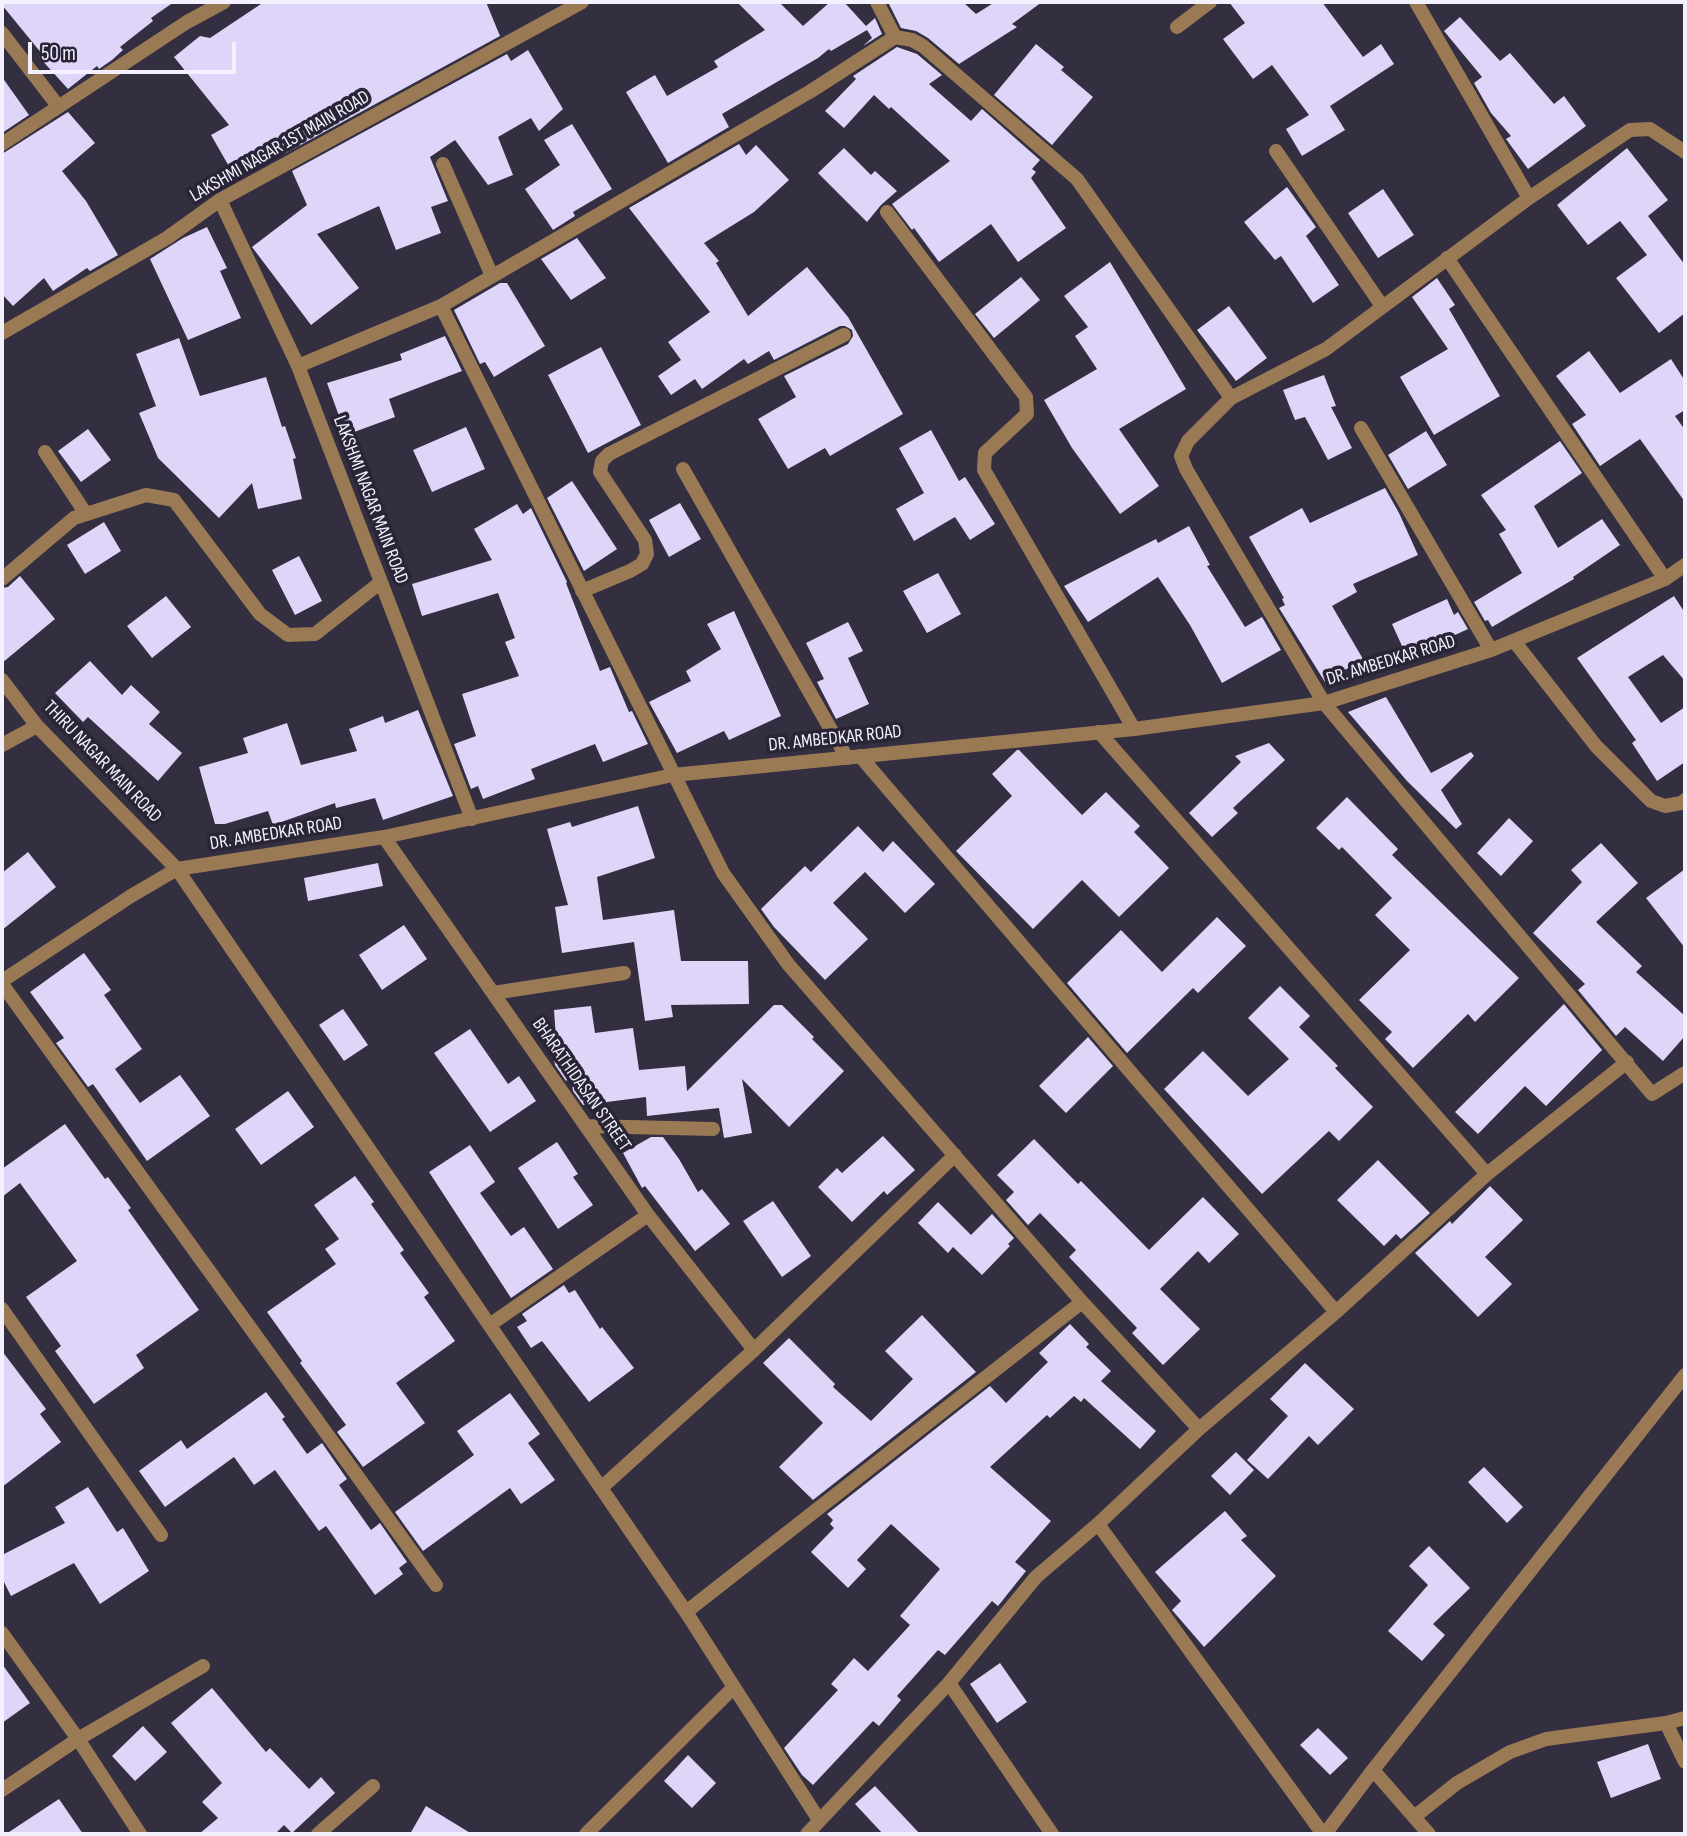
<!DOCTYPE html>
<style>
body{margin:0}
#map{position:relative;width:1687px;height:1836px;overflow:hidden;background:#332e40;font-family:"Sofia Sans Condensed",sans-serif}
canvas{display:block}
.frame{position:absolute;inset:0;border:4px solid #f4f1fe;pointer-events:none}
.scale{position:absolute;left:28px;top:42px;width:208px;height:32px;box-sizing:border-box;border:4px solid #f4f1fe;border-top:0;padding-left:9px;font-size:21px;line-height:24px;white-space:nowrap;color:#f4f1fe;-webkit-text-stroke:5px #292436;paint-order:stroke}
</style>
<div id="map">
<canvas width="1687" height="1836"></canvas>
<div class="frame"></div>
<div class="scale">50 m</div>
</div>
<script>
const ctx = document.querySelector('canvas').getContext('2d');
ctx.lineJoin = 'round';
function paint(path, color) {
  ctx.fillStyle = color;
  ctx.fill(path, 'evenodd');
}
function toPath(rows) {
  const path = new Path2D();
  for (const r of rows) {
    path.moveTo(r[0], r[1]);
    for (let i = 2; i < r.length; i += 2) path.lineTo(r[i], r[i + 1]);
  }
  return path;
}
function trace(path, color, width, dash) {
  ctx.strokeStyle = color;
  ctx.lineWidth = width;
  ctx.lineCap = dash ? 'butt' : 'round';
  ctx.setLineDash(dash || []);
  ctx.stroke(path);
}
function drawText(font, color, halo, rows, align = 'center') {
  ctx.font = font + ' "Sofia Sans Condensed",sans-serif';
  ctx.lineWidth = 7;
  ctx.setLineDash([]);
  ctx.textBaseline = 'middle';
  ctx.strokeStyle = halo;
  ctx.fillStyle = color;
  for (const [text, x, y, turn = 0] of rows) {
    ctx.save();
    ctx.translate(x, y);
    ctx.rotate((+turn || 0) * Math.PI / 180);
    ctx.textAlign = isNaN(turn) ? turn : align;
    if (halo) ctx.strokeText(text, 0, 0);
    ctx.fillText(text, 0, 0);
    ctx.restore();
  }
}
paint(toPath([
 [2,2,174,2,151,18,153,21,120,47,123,50,112,60,99,69,97,66,68,89,39,57,42,54,2,5],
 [264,2,486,2,500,36,284,154,282,149,234,175,211,135,229,125,174,57,200,36,210,38],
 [737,2,779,2,803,26,830,2,844,2,866,26,875,18,882,34,863,46,872,38,867,30,831,51,829,49,818,58,722,114,729,127,668,163,626,92,655,75,667,96,718,67,714,61,765,30],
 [891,2,963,2,976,14,995,2,1042,2,1012,24,1017,27,959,64,928,38,916,31,901,28,889,4],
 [1229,2,1322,2,1363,57,1381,44,1394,64,1330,106,1345,130,1302,156,1286,129,1309,115,1272,65,1253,79,1223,39,1245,23],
 [1460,17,1500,61,1510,53,1554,104,1564,96,1586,126,1528,169,1506,139,1511,136,1491,113,1474,83,1482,77,1444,31],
 [1036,44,1064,67,1061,70,1093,97,1052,145,994,95],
 [897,47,917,54,942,75,929,84,971,121,982,109,1040,160,1032,169,1036,172,1031,178,1066,228,1018,262,991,224,939,262,914,228,912,230,892,204,950,161,891,107,889,109,874,95,844,128,825,111,856,79,853,76],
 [528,50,563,109,539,131,531,118,498,137,513,175,488,185,455,140,430,157,448,201,431,207,441,233,396,250,379,206,317,234,359,288,311,325,252,247,307,205,292,171,507,54,511,61],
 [2,77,29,115,2,133],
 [68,112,95,143,62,171,86,201,118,255,90,271,87,268,53,291,44,278,13,306,2,294,2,154],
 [572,124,612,189,573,212,575,216,553,230,525,189,560,165,544,140],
 [739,144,746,155,756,145,789,180,754,212,704,243,719,261,716,263,748,316,807,267,848,317,903,414,830,456,825,448,788,469,758,419,796,397,784,376,848,344,853,336,852,330,845,326,840,326,774,360,769,351,748,364,744,359,702,389,695,379,671,395,658,376,681,360,668,342,710,312,629,208],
 [844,148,871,175,875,171,897,191,881,205,867,222,818,173],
 [1627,148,1668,200,1648,216,1685,265,1685,313,1659,333,1616,278,1647,255,1620,221,1588,245,1557,205],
 [1287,187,1316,227,1306,236,1339,285,1313,303,1281,256,1275,260,1244,222],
 [1383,189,1414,235,1378,258,1348,213],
 [207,227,227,268,220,271,241,318,188,340,150,259,183,238],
 [577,238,606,278,571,300,541,259],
 [1110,262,1186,389,1119,429,1159,486,1120,514,1072,448,1044,400,1097,369,1075,336,1088,327,1064,296],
 [1021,277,1040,300,994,338,975,314],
 [1437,278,1455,305,1449,309,1500,396,1434,435,1400,377,1448,349,1412,297],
 [500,283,507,283,545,346,494,377,485,362,480,364,454,310],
 [1229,306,1267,358,1236,381,1197,330],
 [445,336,462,371,389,399,395,417,346,435,327,383,402,360,400,354],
 [179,338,200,396,266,377,282,427,285,426,296,458,293,459,302,499,258,509,252,483,219,518,158,458,139,413,156,406,136,354],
 [601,347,641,425,588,453,548,375],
 [1589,351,1620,393,1671,359,1685,381,1685,410,1675,416,1685,430,1685,502,1640,439,1600,466,1572,424,1586,415,1556,376],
 [1324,375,1336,406,1331,407,1352,448,1328,460,1305,417,1295,420,1283,390],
 [466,427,485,469,432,492,413,450],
 [88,429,111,460,81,482,58,451],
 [931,430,959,481,965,477,995,524,970,540,955,517,914,541,896,509,924,493,899,448],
 [1426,431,1447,465,1408,489,1388,455],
 [1560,441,1582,473,1534,506,1558,548,1602,519,1620,545,1573,577,1574,579,1492,627,1488,620,1485,621,1474,602,1522,573,1499,534,1506,530,1481,495],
 [572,481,617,549,584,571,547,498],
 [1385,488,1399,513,1418,555,1353,584,1357,592,1332,606,1363,659,1325,682,1279,608,1285,605,1282,599,1284,598,1249,537,1302,508,1310,523],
 [680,503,701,539,669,557,649,520],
 [517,504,523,514,531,508,567,582,566,583,600,671,610,667,629,712,632,711,648,744,603,762,595,744,531,769,535,779,483,799,478,786,471,789,454,744,476,736,462,694,519,676,505,642,515,638,498,593,422,616,412,584,492,560,474,529],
 [104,522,121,551,85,574,67,545],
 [1189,526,1210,565,1207,566,1245,627,1262,617,1281,650,1222,683,1190,625,1158,577,1088,622,1064,586,1156,539,1158,543],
 [299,556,322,601,295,615,272,570],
 [938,573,961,614,927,633,903,591],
 [20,576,55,619,2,663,2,588,8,587],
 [166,596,191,627,152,658,127,626],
 [1674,596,1685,613,1685,681,1663,655,1628,677,1661,723,1685,707,1685,762,1657,781,1632,743,1636,740,1577,658],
 [1447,599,1454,615,1458,612,1468,629,1407,657,1392,624],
 [734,611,781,716,729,740,724,731,677,753,649,702,691,681,686,671,721,649,707,624],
 [848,622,863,651,848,658,869,704,836,719,817,682,824,679,806,643],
 [90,661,122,695,131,685,160,712,149,724,182,753,158,781,88,717,83,722,55,693],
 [1386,697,1431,773,1471,752,1474,756,1441,790,1462,824,1456,829,1407,781,1348,712],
 [418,710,453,796,383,820,375,798,336,808,335,803,273,825,268,811,225,824,215,824,199,767,248,753,243,738,287,723,301,765,357,751,349,729,383,716,385,723],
 [1269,743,1285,760,1233,808,1238,813,1212,837,1189,813,1241,762,1235,756],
 [1017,750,1019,750,1082,815,1106,792,1140,826,1134,832,1169,868,1119,917,1082,880,1033,929,956,851,1012,796,992,774],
 [1347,797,1398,849,1392,855,1519,978,1475,1022,1468,1014,1413,1068,1385,1039,1392,1032,1359,1000,1410,950,1375,915,1392,898,1342,847,1339,850,1316,828],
 [638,806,655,858,597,877,603,920,674,910,681,961,748,961,749,1004,671,1005,673,1017,645,1021,634,942,562,953,555,907,568,905,547,829,570,822,572,827],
 [1509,818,1533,841,1501,876,1477,853],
 [858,826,883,852,893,841,935,884,905,913,865,872,833,903,868,939,825,980,774,927,761,909,805,866,811,872],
 [1601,843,1638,883,1596,922,1642,966,1636,972,1685,1016,1685,1036,1663,1061,1625,1027,1616,1036,1578,990,1585,984,1533,933,1582,882,1571,870],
 [28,852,56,887,2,930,2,873],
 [378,863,383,886,308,901,304,878],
 [1685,869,1685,948,1646,898],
 [1217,917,1246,946,1198,993,1193,988,1127,1053,1067,983,1121,930,1162,972],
 [404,925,427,959,382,990,359,955],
 [84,953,111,990,104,995,142,1049,115,1069,140,1103,180,1075,210,1116,147,1161,93,1084,88,1087,56,1043,64,1038,30,992],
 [1280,986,1310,1016,1299,1027,1338,1066,1335,1068,1373,1107,1339,1141,1329,1131,1262,1194,1164,1089,1203,1051,1248,1096,1289,1059,1248,1018],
 [1564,1004,1602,1050,1546,1106,1525,1086,1478,1134,1455,1112],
 [774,1005,782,1005,814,1037,812,1039,844,1071,789,1127,742,1079,752,1133,724,1138,719,1108,647,1116,646,1097,583,1105,573,1091,571,1077,566,1081,555,1065,551,1039,556,1038,554,1010,591,1006,595,1033,633,1028,639,1070,685,1066,687,1091],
 [343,1009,368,1045,344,1061,319,1025],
 [470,1029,508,1084,519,1076,536,1101,490,1132,434,1053],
 [1088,1037,1113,1066,1066,1113,1039,1086],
 [288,1091,314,1127,261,1165,235,1129],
 [65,1124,105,1179,108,1177,131,1208,128,1210,199,1310,136,1355,144,1368,94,1404,55,1351,61,1346,26,1297,77,1261,20,1183,2,1197,2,1169],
 [883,1136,915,1170,887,1195,884,1191,852,1222,818,1187,837,1168,842,1173],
 [651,1137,663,1137,679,1159,698,1192,702,1189,730,1224,695,1251,645,1186,642,1188,623,1153],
 [1034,1139,1078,1184,1081,1181,1149,1250,1203,1197,1239,1234,1209,1263,1198,1251,1160,1289,1200,1329,1163,1365,1132,1333,1137,1328,1069,1257,1076,1250,1040,1213,1028,1225,1006,1200,1014,1192,997,1175],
 [557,1142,578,1174,573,1177,593,1205,558,1229,518,1168],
 [470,1145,495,1182,480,1193,511,1236,524,1227,553,1269,511,1298,429,1172],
 [1378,1160,1430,1213,1401,1239,1396,1234,1384,1246,1337,1200],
 [355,1176,374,1202,371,1204,404,1250,400,1253,429,1293,424,1297,455,1341,396,1383,425,1423,363,1467,337,1432,346,1425,300,1363,302,1361,267,1312,336,1264,325,1249,339,1239,314,1205],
 [1490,1186,1523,1220,1485,1257,1512,1284,1478,1317,1415,1253,1450,1221,1452,1224],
 [773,1201,811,1256,782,1277,743,1221],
 [938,1202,971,1235,992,1214,1014,1238,1008,1244,1010,1246,982,1275,953,1247,948,1253,918,1223],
 [564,1285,569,1293,575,1290,600,1329,602,1327,634,1368,589,1402,542,1341,531,1348,517,1327,527,1321,522,1314],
 [922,1315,976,1372,813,1500,779,1467,823,1423,763,1363,789,1338,835,1384,833,1387,871,1421,913,1379,885,1351],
 [1070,1324,1089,1344,1086,1347,1111,1371,1101,1381,1156,1431,1140,1449,1084,1398,1081,1402,1074,1396,1050,1418,1047,1415,990,1467,1051,1521,1015,1562,1026,1571,998,1606,992,1601,945,1655,938,1650,897,1696,901,1700,879,1726,873,1721,813,1785,802,1775,784,1748,838,1690,831,1684,854,1658,868,1671,910,1625,900,1616,940,1569,891,1524,857,1560,866,1569,848,1588,811,1552,834,1528,830,1524,833,1520,827,1514,990,1386,1006,1403,1048,1362,1039,1353],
 [2,1351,46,1409,40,1414,61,1442,2,1487],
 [1305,1363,1354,1409,1318,1445,1309,1436,1268,1479,1247,1460,1288,1416,1270,1399],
 [266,1392,285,1417,282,1419,307,1454,322,1443,347,1479,339,1485,371,1530,380,1523,407,1562,399,1568,403,1574,375,1595,326,1526,319,1531,275,1470,254,1485,234,1457,165,1507,139,1471,181,1440,187,1449],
 [510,1393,540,1434,528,1443,555,1480,521,1504,510,1488,423,1551,395,1512,474,1455,457,1431],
 [1236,1452,1254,1470,1230,1495,1211,1476],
 [1484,1467,1523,1507,1507,1523,1468,1482],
 [88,1487,117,1532,123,1528,149,1571,100,1604,74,1563,11,1596,2,1578,2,1555,65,1523,55,1507],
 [1225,1511,1247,1536,1241,1540,1276,1576,1204,1647,1172,1610,1181,1601,1155,1572],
 [1429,1546,1470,1588,1433,1624,1445,1635,1422,1661,1388,1631,1428,1585,1409,1566],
 [1000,1663,1027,1702,997,1723,970,1684],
 [2,1664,30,1703,2,1723],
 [212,1688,266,1752,270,1748,309,1789,321,1777,335,1793,292,1833,284,1825,275,1834,199,1834,218,1818,202,1802,222,1783,171,1723],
 [143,1726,167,1752,135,1781,112,1756],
 [1318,1728,1348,1758,1330,1775,1300,1745],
 [1648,1744,1661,1779,1611,1798,1597,1762],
 [688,1755,716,1783,692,1808,664,1781],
 [875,1786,920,1834,883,1834,855,1804],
 [59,1799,83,1834,6,1834],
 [426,1806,472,1834,410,1834]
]), '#dfd5f9');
trace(toPath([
 [877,2,895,37],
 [1416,2,1529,198],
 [1177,27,1210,2],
 [2,33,58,106],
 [2,144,187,22,224,2],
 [1276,151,1382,306],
 [1685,152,1650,129,1630,130,1529,198,1326,349,1231,398,1188,441,1181,456,1186,469,1324,703,1652,1094,1685,1073],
 [443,164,492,276],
 [220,200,298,366,472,819],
 [887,212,1026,397,1027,414,985,453,984,470,1134,729],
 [1447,258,1665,579],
 [441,306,723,873,788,964,1082,1302,1199,1429],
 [2,333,167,238,220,200,582,2],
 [298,366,441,306,811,91,895,37,912,40,923,46,1077,179,1231,398],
 [1361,428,1491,650],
 [45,452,86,514],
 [683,469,847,758],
 [2,579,74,518,146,495,174,500,260,614,288,635,315,634,381,582],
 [582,591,630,571,642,564,647,554,645,540,600,472,602,461,609,454,844,335],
 [1514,641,1596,746,1651,801,1665,806,1681,803,1685,800],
 [2,680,37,726,177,869,686,1612,819,1820],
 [1099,732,1487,1174],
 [2,745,37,726],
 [860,756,1336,1312],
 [384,837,648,1215,754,1350],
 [2,984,436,1585],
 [493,993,624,973],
 [586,1126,713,1129],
 [2,1309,161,1535],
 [491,1324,648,1215],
 [601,1488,754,1350,955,1155],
 [1098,1524,1323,1834],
 [686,1612,1082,1302],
 [2,1633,78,1739,140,1834],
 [949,1683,1052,1834],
 [1666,1723,1685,1762],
 [1373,1770,1429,1834],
 [2,1790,78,1739,203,1666],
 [1414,1817,1457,1783,1510,1752,1546,1739,1666,1723,1685,1718],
 [318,1834,373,1786],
 [586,1834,734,1687],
 [807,1834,949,1683,1036,1577,1098,1524,1199,1429,1336,1312,1487,1174,1627,1062],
 [1325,1834,1373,1770,1685,1375]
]), '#9a7a55', 14);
trace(toPath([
 [2,981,131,896,177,869,384,837,673,775,1134,729,1324,703,1491,650,1665,579,1685,565]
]), '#9a7a55', 14);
drawText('19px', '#f4f1fe', '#292436', [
 ["LAKSHMI NAGAR 1ST MAIN ROAD",280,147,-30],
 ["LAKSHMI NAGAR MAIN ROAD",370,500,69],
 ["DR. AMBEDKAR ROAD",1391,661,-17],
 ["DR. AMBEDKAR ROAD",835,739,-6],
 ["THIRU NAGAR MAIN ROAD",102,762,46],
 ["DR. AMBEDKAR ROAD",276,834,-9],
 ["BHARATHIDASAN STREET",581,1085,55]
]);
</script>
